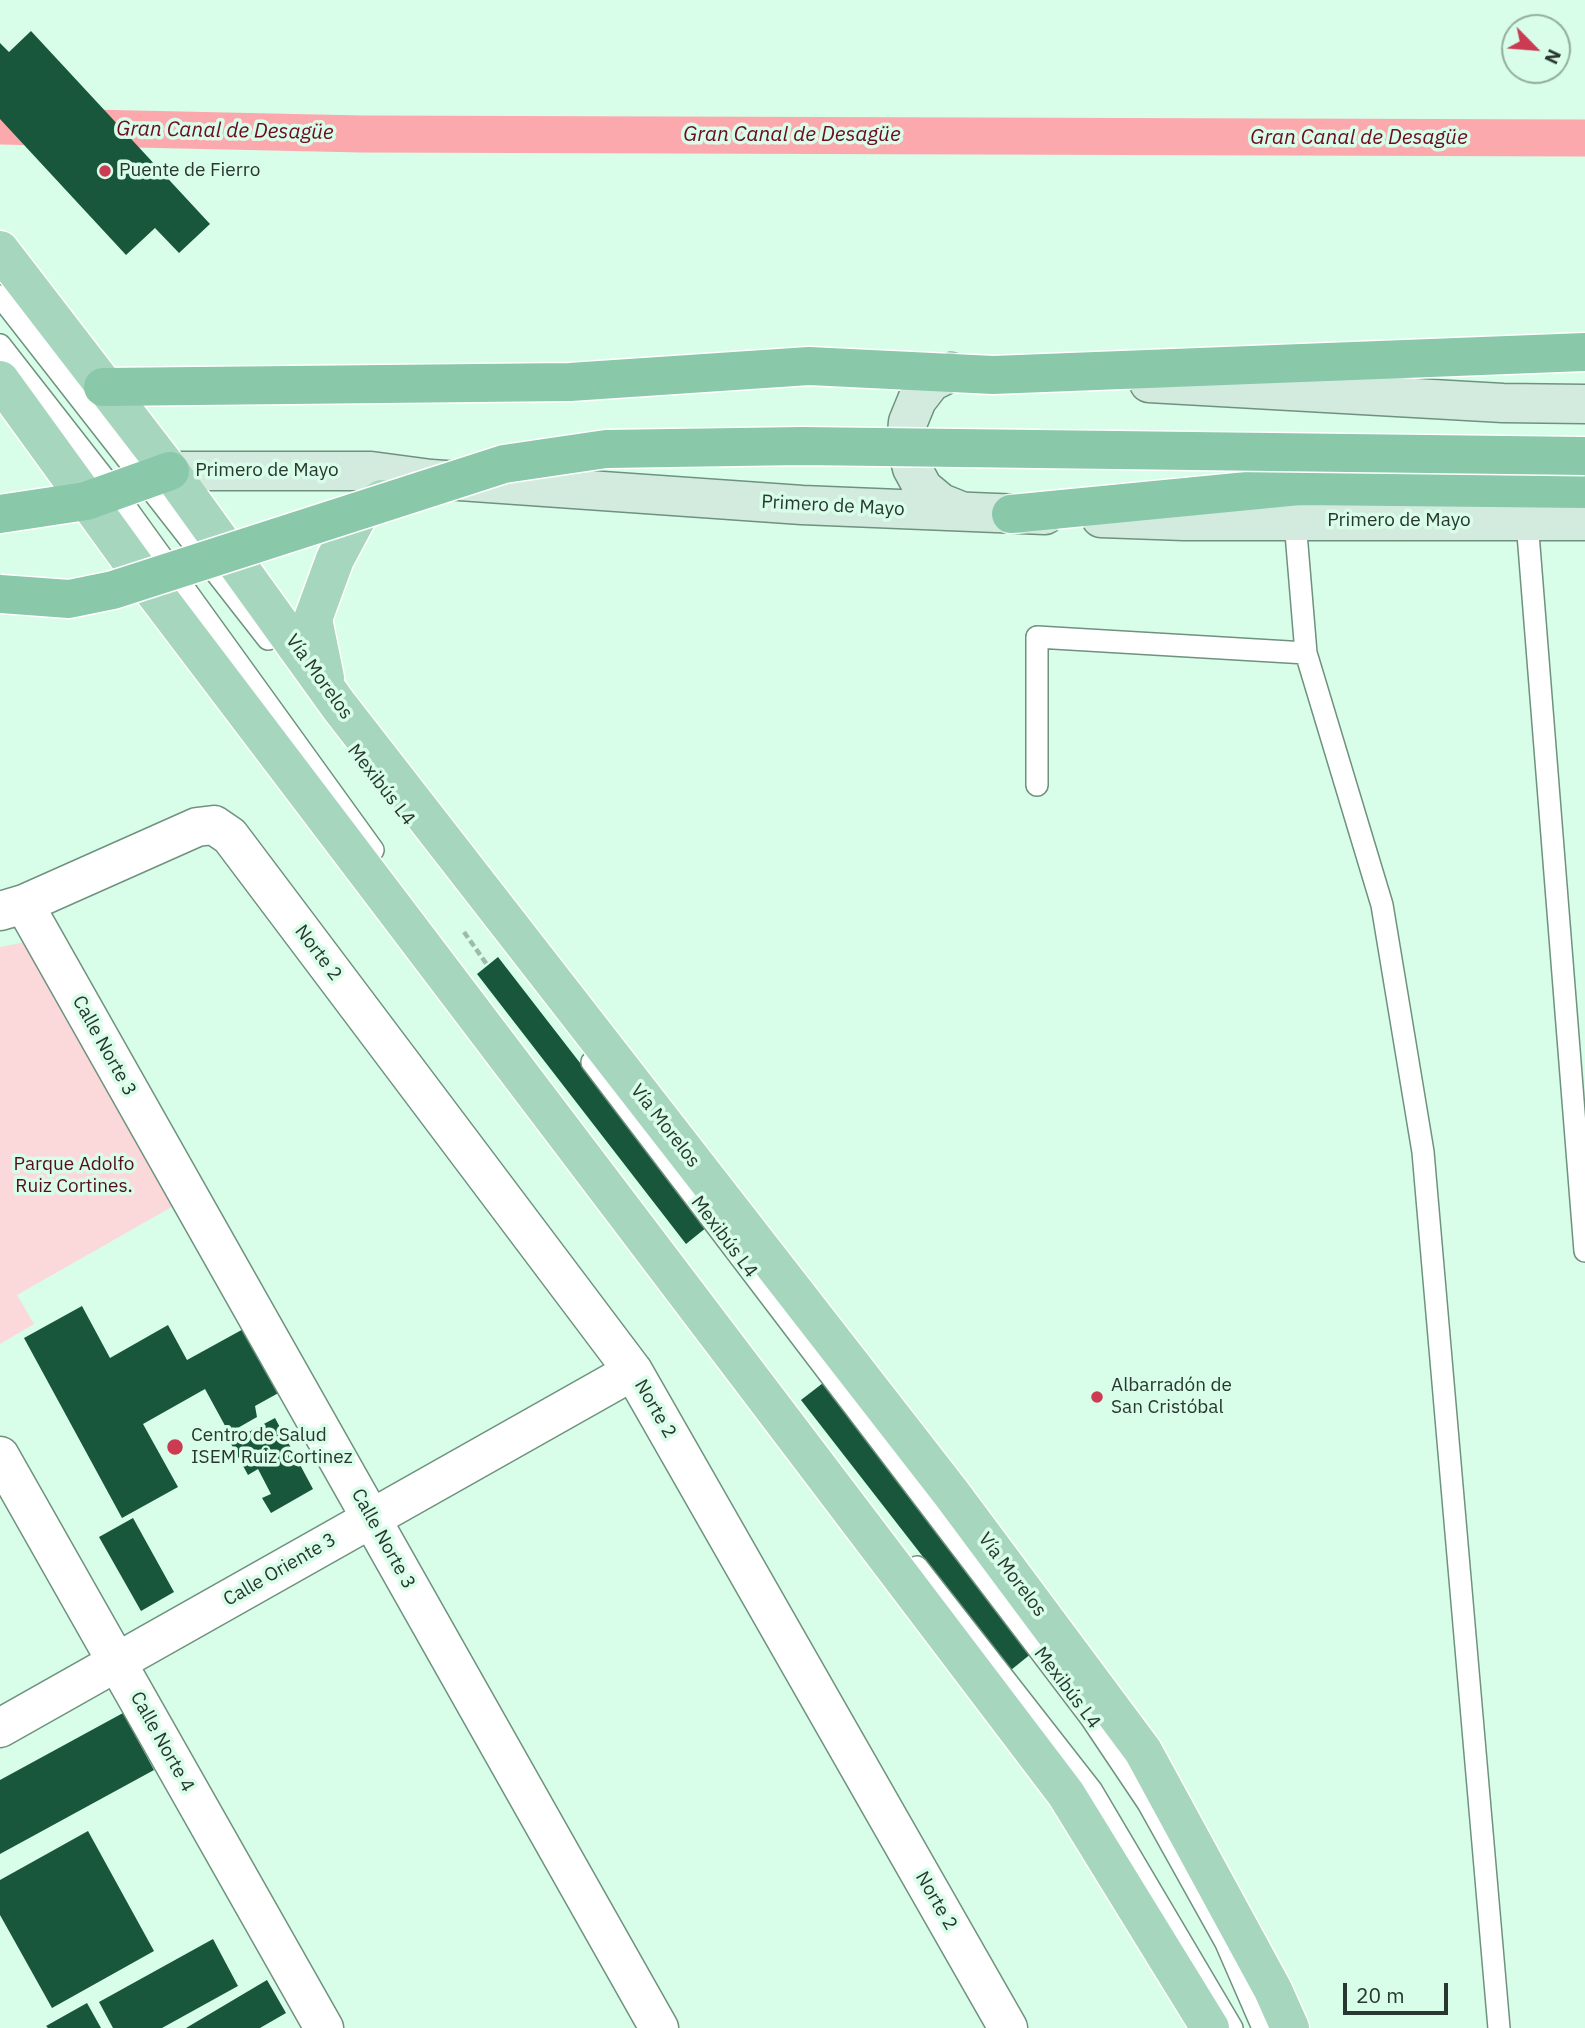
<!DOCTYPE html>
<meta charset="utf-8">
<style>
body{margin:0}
#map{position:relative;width:1585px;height:2028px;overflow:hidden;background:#d8fde8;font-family:"IBM Plex Sans",sans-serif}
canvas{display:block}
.north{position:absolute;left:1501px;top:14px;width:70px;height:70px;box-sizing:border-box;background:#d8fde8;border:2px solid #92ae9e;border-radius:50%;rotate:115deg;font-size:19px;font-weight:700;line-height:28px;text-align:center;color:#28372f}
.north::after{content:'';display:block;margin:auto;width:24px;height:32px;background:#cb3b52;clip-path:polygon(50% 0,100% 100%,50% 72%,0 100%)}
.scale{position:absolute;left:1343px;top:1983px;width:105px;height:32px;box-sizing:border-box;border:4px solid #28372f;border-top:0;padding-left:9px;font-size:21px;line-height:24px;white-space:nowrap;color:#28372f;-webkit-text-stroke:5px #d8fde8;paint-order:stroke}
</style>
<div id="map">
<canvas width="1585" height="2028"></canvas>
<div class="north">N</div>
<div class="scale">20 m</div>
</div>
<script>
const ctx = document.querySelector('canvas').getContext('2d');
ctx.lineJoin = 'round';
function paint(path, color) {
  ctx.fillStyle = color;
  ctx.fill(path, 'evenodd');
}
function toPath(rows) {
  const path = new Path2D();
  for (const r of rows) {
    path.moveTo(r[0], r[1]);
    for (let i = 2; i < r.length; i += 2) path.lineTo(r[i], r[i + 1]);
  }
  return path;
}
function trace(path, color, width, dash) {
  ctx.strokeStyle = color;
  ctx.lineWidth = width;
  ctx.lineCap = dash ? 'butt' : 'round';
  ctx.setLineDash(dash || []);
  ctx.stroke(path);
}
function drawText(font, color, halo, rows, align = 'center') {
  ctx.font = font + ' "IBM Plex Sans",sans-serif';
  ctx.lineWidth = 7;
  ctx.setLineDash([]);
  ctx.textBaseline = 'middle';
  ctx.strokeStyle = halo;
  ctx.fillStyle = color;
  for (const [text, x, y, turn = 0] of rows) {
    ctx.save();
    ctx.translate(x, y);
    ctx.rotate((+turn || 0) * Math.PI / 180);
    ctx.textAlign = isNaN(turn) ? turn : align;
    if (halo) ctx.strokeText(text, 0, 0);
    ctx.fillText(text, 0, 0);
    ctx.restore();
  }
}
paint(toPath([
 [31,941,175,1205,17,1295,34,1324,0,1344,0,947]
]), '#fbd8d9');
trace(toPath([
 [0,126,362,134,1585,138]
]), '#fca9ae', 37);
paint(toPath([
 [31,31,210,224,179,253,155,228,126,255,0,119,0,43,9,52],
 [498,957,707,1227,686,1244,477,974],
 [82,1306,110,1358,168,1325,187,1360,247,1327,282,1391,255,1406,257,1417,229,1433,205,1389,143,1424,178,1487,122,1518,24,1338],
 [823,1383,1032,1653,1011,1670,801,1400],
 [275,1418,313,1489,271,1513,262,1498,271,1494,258,1469,248,1475,230,1442],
 [133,1518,174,1592,141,1611,99,1537],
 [123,1713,154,1770,0,1854,0,1780],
 [88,1831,154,1951,52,2008,0,1915,0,1880],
 [213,1939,238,1986,162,2028,113,2028,99,2002],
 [267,1980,286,2013,260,2028,186,2028],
 [87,2003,101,2028,48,2028,46,2026]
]), '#18573c');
const service = toPath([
 [0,296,268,639],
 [0,345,114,491,373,850],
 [1295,521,1306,653,1382,905,1423,1152,1499,2028],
 [1527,521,1585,1251],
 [1037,785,1037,637,1306,653],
 [592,1062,1091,1718,1148,1803,1226,1943,1263,2028],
 [917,1567,1092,1791,1232,2028]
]);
const minor = toPath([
 [24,904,659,2028],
 [0,911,24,904,197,827,214,825,230,836,633,1371,1008,2028],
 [0,1456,324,2028],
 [0,1728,633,1371]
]);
const secondary = toPath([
 [951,372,931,382,917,400,908,422,906,445,912,468,923,488,941,503,961,511],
 [1149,383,1503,403,1585,404],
 [170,471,371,471,431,479,802,505,1045,515],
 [1101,518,1184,521,1585,521]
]);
const primary = toPath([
 [0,250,170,471,339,706,951,1493,1143,1751,1273,1990,1290,2028],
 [0,380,142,576,1066,1794,1210,2028],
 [325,678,313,619,335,559,359,514,382,499]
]);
const trunk = toPath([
 [103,387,570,382,809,366,993,375,1585,352],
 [0,514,86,501,170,471],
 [1011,514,1299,486,1585,489]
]);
trace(service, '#6f927f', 24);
trace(minor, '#6f927f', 41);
trace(secondary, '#6f927f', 41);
trace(primary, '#fff', 41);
trace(trunk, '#fff', 41);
trace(toPath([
 [464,932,488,966]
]), '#9dbbaa', 4.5, [7, 3.5]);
trace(service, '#fff', 21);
trace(minor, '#fff', 38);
trace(secondary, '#d3ebdf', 38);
trace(primary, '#a7d6bf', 38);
trace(trunk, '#8ac8aa', 38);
const trunkBridge = toPath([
 [0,594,69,599,113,590,504,464,606,449,802,446,1585,456]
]);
trace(trunkBridge, '#fff', 41, []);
trace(trunkBridge, '#8ac8aa', 38);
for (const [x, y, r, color] of [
 [105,171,7,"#cb3b52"],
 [1097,1397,7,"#cb3b52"],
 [175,1447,9,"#cb3b52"]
]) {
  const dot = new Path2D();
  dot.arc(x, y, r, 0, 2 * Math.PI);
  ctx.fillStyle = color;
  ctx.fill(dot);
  trace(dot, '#d8fde8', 2.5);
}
drawText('19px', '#28372f', '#d8fde8', [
 ["Puente de Fierro",119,171],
 ["Albarradón de",1111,1386],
 ["San Cristóbal",1111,1408],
 ["Centro de Salud",191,1436],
 ["ISEM Ruiz Cortinez",191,1458]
], 'left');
drawText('19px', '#28372f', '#d8fde8', [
 ["Primero de Mayo",267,471],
 ["Primero de Mayo",833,506,3],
 ["Primero de Mayo",1399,521],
 ["Vía Morelos",319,677,54],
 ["Mexibús L4",381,785,52],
 ["Norte 2",318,953,53],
 ["Calle Norte 3",104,1046,61],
 ["Vía Morelos",665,1126,52],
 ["Mexibús L4",724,1237,53],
 ["Norte 2",655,1409,60],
 ["Calle Norte 3",383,1539,61],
 ["Calle Oriente 3",280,1570,-30],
 ["Vía Morelos",1012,1575,53],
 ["Mexibús L4",1067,1688,53],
 ["Calle Norte 4",162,1742,61],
 ["Norte 2",936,1901,60]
]);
drawText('19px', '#560e1b', '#d8fde8', [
 ["Parque Adolfo",74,1165],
 ["Ruiz Cortines.",74,1187]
]);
drawText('italic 21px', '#6d0b22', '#d8fde8', [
 ["Gran Canal de Desagüe",225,131,1],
 ["Gran Canal de Desagüe",792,135],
 ["Gran Canal de Desagüe",1359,138]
]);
</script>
